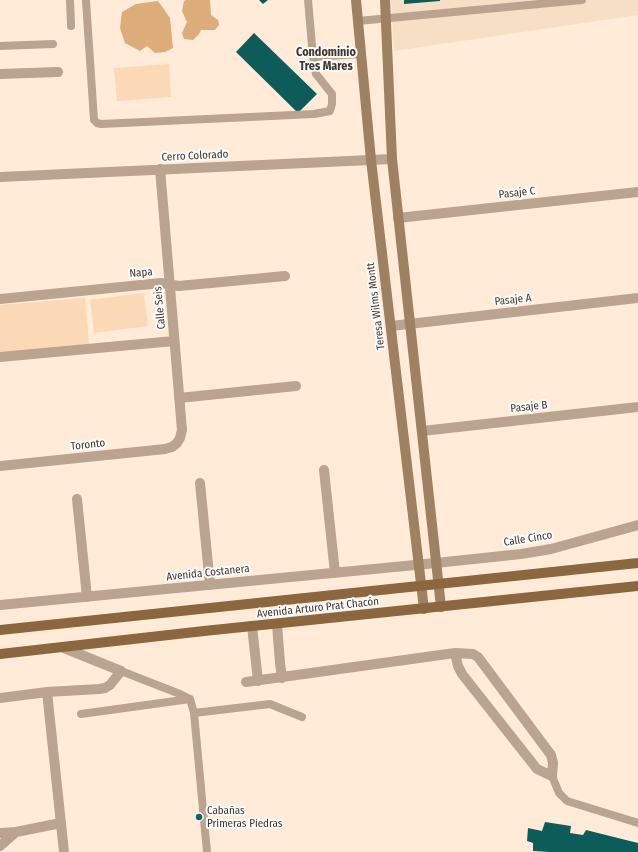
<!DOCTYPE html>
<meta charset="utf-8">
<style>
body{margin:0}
canvas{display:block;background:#ffebd7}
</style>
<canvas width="638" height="852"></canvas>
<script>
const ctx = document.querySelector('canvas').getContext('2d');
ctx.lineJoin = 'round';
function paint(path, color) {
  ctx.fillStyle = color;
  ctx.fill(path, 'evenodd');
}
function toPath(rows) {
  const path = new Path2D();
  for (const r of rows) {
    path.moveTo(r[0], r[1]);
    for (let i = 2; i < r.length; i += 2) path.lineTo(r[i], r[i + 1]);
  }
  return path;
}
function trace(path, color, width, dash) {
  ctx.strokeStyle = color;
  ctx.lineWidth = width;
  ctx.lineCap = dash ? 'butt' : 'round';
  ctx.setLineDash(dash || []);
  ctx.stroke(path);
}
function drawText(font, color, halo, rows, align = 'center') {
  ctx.font = font + ' "Fira Sans Condensed",sans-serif';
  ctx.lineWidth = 4;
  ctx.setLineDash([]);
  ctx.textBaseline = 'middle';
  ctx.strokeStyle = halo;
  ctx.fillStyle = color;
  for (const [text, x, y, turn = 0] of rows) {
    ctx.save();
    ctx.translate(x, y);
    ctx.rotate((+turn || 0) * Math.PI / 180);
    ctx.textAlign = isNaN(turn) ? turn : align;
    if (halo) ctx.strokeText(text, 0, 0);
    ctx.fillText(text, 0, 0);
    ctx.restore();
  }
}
paint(toPath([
 [391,0,638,0,638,15,394,51]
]), '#f7dfc6');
paint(toPath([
 [169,64,171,97,117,101,114,68],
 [144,293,148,326,94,333,90,300],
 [85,298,89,344,0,354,0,305]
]), '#fbd9b7');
paint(toPath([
 [186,0,210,0,211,15,218,20,219,25,215,30,201,30,199,34,193,40,184,39,182,33,187,22,182,11,184,1],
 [158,1,170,18,173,48,165,52,155,53,147,46,140,51,125,43,120,28,122,12,136,4]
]), '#dcac7a');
paint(toPath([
 [259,0,268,0,263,4],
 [404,0,440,0,440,1,404,4],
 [254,33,317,94,298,113,236,52],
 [545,822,571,826,570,833,583,835,586,830,638,843,638,852,550,852,533,851,533,843,527,841,528,828,542,831]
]), '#0e5c5a');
trace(toPath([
 [70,0,71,26],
 [86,1,94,120,97,123,101,124,314,114,330,111,332,104,332,94,316,74,313,57,308,0],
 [358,21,582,0],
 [0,46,53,44],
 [313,57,361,54],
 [121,671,180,694,190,699,194,713,207,852],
 [194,713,270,704,302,717],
 [81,714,190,699],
 [552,776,559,793,567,801,638,823]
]), '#baa48f', 8);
trace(toPath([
 [0,74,58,72],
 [0,177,392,159],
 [398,218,638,192],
 [0,299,161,283,179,286,285,276],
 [391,326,638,298],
 [0,357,174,341],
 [179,398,296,386],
 [422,431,638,407],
 [0,466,165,449,172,447,177,443,180,438,182,430,160,169],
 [324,470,335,573],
 [200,483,210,585],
 [77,499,87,597],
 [0,605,436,563,521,554,551,549,638,525],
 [277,624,280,663,282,678],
 [252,626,258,681],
 [246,682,455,653,473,654,478,657,551,755,553,763,552,776,537,769,462,674,458,666,455,653],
 [47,692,64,852],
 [0,698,47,692,99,689,105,688,110,685,121,671,64,648],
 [0,833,16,832,61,823],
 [0,846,16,832]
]), '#baa48f', 10);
trace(toPath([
 [356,0,371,160,424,609],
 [385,0,392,159,441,607]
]), '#9f8060', 10);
trace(toPath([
 [0,630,638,563],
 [0,654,204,631,638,586]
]), '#8b663e', 10);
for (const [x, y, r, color] of [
 [199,817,4,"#136361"]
]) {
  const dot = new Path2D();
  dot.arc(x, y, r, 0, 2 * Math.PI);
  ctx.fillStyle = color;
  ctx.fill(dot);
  trace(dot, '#fcfcfc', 1.5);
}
drawText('11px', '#40362d', '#fcfcfc', [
 ["Cerro Colorado",195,156,-3],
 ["Pasaje C",517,193,-6],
 ["Napa",141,273,-5],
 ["Pasaje A",513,300,-6],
 ["Teresa Wilms Montt",376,306,-97],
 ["Calle Seis",160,308,-95],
 ["Pasaje B",529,407,-6],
 ["Toronto",88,445,-6],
 ["Calle Cinco",528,539,-9],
 ["Avenida Costanera",208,573,-6],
 ["Avenida Arturo Prat Chacón",318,608,-6]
]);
drawText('11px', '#40362d', '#fcfcfc', [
 ["Cabañas",207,811],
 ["Primeras Piedras",207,824]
], 'left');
drawText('bold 12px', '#40362d', '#fcfcfc', [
 ["Condominio",326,53],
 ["Tres Mares",326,67]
]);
</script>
